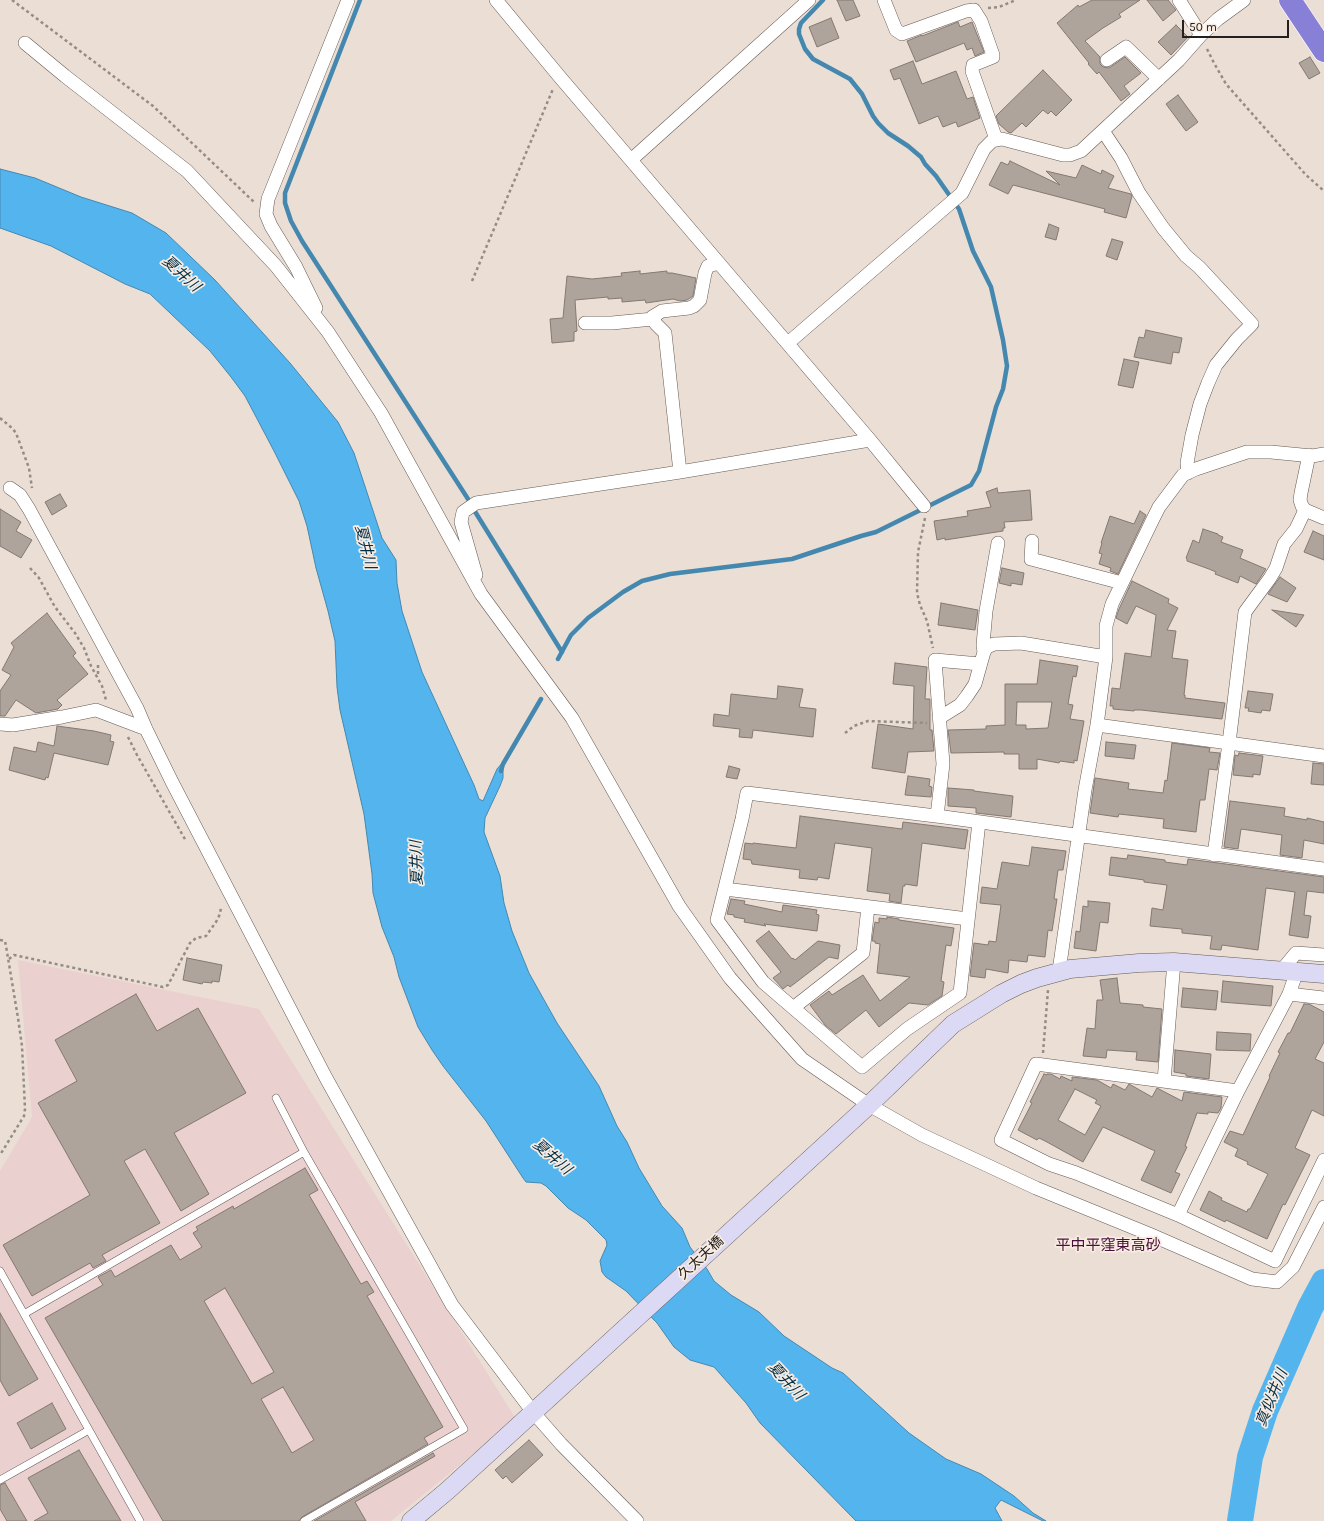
<!DOCTYPE html>
<meta charset="utf-8">
<style>
body{margin:0}
#map{position:relative;width:1324px;height:1521px;overflow:hidden;background:#ebded5;font-family:Karla,sans-serif}
canvas{display:block}
.scale{position:absolute;left:1182px;top:20px;width:107px;height:18px;box-sizing:border-box;border:2px solid #24201d;border-top:0;padding-left:5px;font-size:12px;line-height:14px;white-space:nowrap;color:#24201d;-webkit-text-stroke:3px #f8ece2;paint-order:stroke}
</style>
<div id="map">
<canvas width="1324" height="1521"></canvas>
<div class="scale">50 m</div>
</div>
<script>
const ctx = document.querySelector('canvas').getContext('2d');
ctx.lineJoin = 'round';
function paint(path, color) {
  ctx.fillStyle = color;
  ctx.fill(path, 'evenodd');
}
function toPath(rows) {
  const path = new Path2D();
  for (const r of rows) {
    path.moveTo(r[0], r[1]);
    for (let i = 2; i < r.length; i += 2) path.lineTo(r[i], r[i + 1]);
  }
  return path;
}
function trace(path, color, width, dash) {
  ctx.strokeStyle = color;
  ctx.lineWidth = width;
  ctx.lineCap = dash ? 'butt' : 'round';
  ctx.setLineDash(dash || []);
  ctx.stroke(path);
}
function drawText(font, color, halo, rows, align = 'center') {
  ctx.font = font + ' Karla,"Noto Sans JP",sans-serif';
  ctx.lineWidth = 3.5;
  ctx.setLineDash([]);
  ctx.textBaseline = 'middle';
  ctx.strokeStyle = halo;
  ctx.fillStyle = color;
  for (const [text, x, y, turn = 0] of rows) {
    ctx.save();
    ctx.translate(x, y);
    ctx.rotate((+turn || 0) * Math.PI / 180);
    ctx.textAlign = isNaN(turn) ? turn : align;
    if (halo) ctx.strokeText(text, 0, 0);
    ctx.fillText(text, 0, 0);
    ctx.restore();
  }
}
paint(toPath([
 [18,960,259,1009,516,1419,391,1521,0,1521,0,1171,32,1117]
]), '#ebd0d0');
const water = toPath([
 [0,169,35,178,81,197,132,213,166,233,215,280,290,363,338,422,354,453,382,538,396,560,397,583,402,611,422,672,474,785,479,799,483,801,497,769,503,762,503,778,500,786,485,818,484,832,500,876,504,903,512,931,529,973,557,1023,599,1086,617,1126,627,1142,639,1168,662,1206,682,1228,690,1247,707,1269,714,1281,731,1295,759,1312,784,1336,832,1368,843,1373,909,1433,946,1459,981,1474,1014,1496,1033,1513,1046,1521,1043,1521,1001,1500,995,1508,1002,1521,856,1521,760,1423,746,1403,714,1367,690,1360,674,1347,657,1323,626,1291,606,1277,602,1272,600,1261,607,1245,606,1240,586,1220,568,1208,546,1186,541,1183,526,1182,523,1178,486,1121,443,1066,432,1050,418,1027,399,977,394,957,382,927,373,893,372,874,364,814,340,710,337,687,335,641,328,611,316,568,307,526,299,501,274,451,245,396,231,377,210,351,150,294,125,284,51,246,0,228,0,169]
]);
paint(water, '#53b4ee');
trace(water, '#4588af', 1);
trace(toPath([
 [360,0,285,193,285,203,291,221,302,241,468,499],
 [474,510,562,652],
 [558,659,571,635,588,618,623,592,642,581,670,574,792,559,861,536,876,532,971,485,979,471,996,407,1003,389,1007,366,1003,340,991,287,973,251,959,209,936,176,925,164,921,157,908,146,888,133,878,123,873,116,862,94,850,79,813,59,805,49,799,34,799,29,801,23,823,0],
 [501,771,503,764,541,699]
]), '#4588af', 4.5);
trace(toPath([
 [1240,1521,1250,1457,1265,1411,1310,1308,1324,1282]
]), '#53b4ee', 26);
const building = toPath([
 [837,0,853,0,860,16,846,21,837,0],
 [1092,0,1140,0,1119,14,1121,17,1103,28,1085,41,1100,57,1100,64,1103,67,1109,68,1125,57,1141,73,1124,86,1130,94,1121,101,1099,72,1097,74,1088,64,1089,63,1057,23,1078,5,1079,7,1092,0],
 [1147,0,1168,0,1176,10,1163,21,1147,0],
 [831,18,839,38,817,47,809,27,831,18],
 [958,22,960,27,972,22,984,52,975,56,972,48,967,50,964,43,916,62,907,41,922,35,922,36,958,22],
 [1176,25,1188,37,1171,55,1158,42,1176,25],
 [1310,57,1320,73,1309,79,1299,63,1310,57],
 [913,61,922,84,956,71,967,99,973,97,980,118,958,127,956,122,943,127,938,116,919,124,900,78,894,80,890,70,913,61],
 [1043,70,1072,100,1056,116,1051,111,1048,114,1043,110,1026,127,1022,123,1011,133,1008,132,999,124,996,116,1043,70],
 [1178,95,1198,122,1186,131,1166,104,1178,95],
 [1010,161,1060,185,1046,171,1076,178,1082,165,1101,174,1102,170,1114,176,1108,188,1131,194,1132,196,1126,218,1104,212,1105,209,1013,185,1008,194,989,185,1001,162,1008,165,1010,161],
 [1049,224,1059,228,1056,240,1045,237,1049,224],
 [1112,239,1123,242,1117,260,1106,256,1112,239],
 [640,271,640,274,667,271,667,273,672,273,696,278,693,296,687,300,680,301,673,299,646,303,645,300,622,302,622,298,608,299,608,297,575,300,577,331,574,332,574,341,552,343,550,319,563,318,567,276,592,279,622,276,621,273,640,271],
 [1146,330,1182,338,1179,353,1173,352,1171,364,1134,357,1139,337,1144,338,1146,330],
 [1124,359,1139,362,1133,388,1118,385,1124,359],
 [997,488,998,493,1030,490,1032,520,1004,522,1005,528,1003,528,1003,531,945,540,945,538,937,540,934,521,968,516,967,511,991,507,986,492,997,488],
 [60,494,67,506,52,515,45,502,60,494],
 [0,509,21,522,16,531,32,540,21,558,0,546,0,509],
 [1140,511,1146,515,1118,574,1110,571,1111,568,1099,564,1102,554,1099,553,1102,543,1101,543,1110,516,1134,524,1140,511],
 [1203,529,1218,534,1218,535,1223,537,1221,542,1243,550,1240,558,1266,569,1256,584,1240,576,1238,583,1215,574,1216,572,1209,569,1187,561,1187,559,1186,558,1193,540,1199,543,1203,529],
 [1313,531,1324,536,1324,560,1304,552,1313,531],
 [1002,568,1024,573,1022,585,1011,583,1011,586,999,583,1002,568],
 [1280,577,1296,588,1287,602,1268,594,1280,577],
 [1132,581,1169,599,1168,603,1178,608,1167,630,1176,631,1172,658,1188,660,1184,695,1185,695,1185,698,1225,703,1222,719,1141,710,1134,710,1134,711,1113,709,1113,706,1110,706,1112,688,1120,689,1125,653,1151,657,1156,615,1136,606,1127,624,1116,618,1119,609,1132,581],
 [941,603,978,610,975,630,938,625,941,603],
 [1272,610,1304,615,1296,627,1272,610],
 [47,613,76,653,73,656,88,674,57,700,62,705,58,709,36,713,16,700,5,716,0,716,0,691,11,675,2,670,14,647,11,643,47,613],
 [1040,660,1078,666,1076,677,1073,676,1068,704,1073,705,1070,719,1084,721,1077,761,1074,760,1074,763,1060,761,1059,763,1037,759,1037,769,1019,769,1019,754,1004,754,1004,752,951,753,948,730,986,729,986,726,1005,725,1005,684,1037,684,1040,660],
 [1017,702,1052,702,1048,728,1026,729,1026,725,1016,725,1017,702],
 [895,663,927,667,925,699,930,699,930,730,932,730,934,751,908,752,905,773,872,768,878,724,913,729,914,686,893,684,895,663],
 [778,686,803,689,799,707,816,709,813,737,753,730,752,738,739,737,740,729,713,726,714,714,729,716,731,694,777,699,778,686],
 [1248,691,1273,694,1270,711,1262,710,1261,713,1248,711,1249,708,1245,708,1248,691],
 [57,726,94,731,111,735,110,741,114,742,108,765,54,753,48,778,46,777,45,780,9,770,14,747,36,752,38,742,54,746,57,726],
 [1106,742,1136,745,1134,759,1105,756,1106,742],
 [1172,743,1210,748,1209,752,1220,753,1217,770,1209,769,1205,800,1200,800,1196,832,1163,828,1164,819,1119,814,1118,817,1090,813,1095,778,1129,783,1128,789,1163,793,1165,780,1167,781,1172,743],
 [1239,753,1263,756,1260,775,1253,774,1253,777,1233,775,1235,755,1238,756,1239,753],
 [1313,763,1324,764,1324,785,1311,784,1313,763],
 [729,766,740,769,737,779,726,777,729,766],
 [908,776,930,779,929,786,932,787,931,797,905,795,908,776],
 [948,788,974,790,974,791,1013,796,1011,817,976,813,976,808,948,806,948,788],
 [1230,801,1285,808,1284,816,1307,820,1307,818,1324,822,1324,844,1304,840,1302,858,1280,855,1282,835,1241,829,1238,849,1224,847,1230,801],
 [800,816,902,829,903,822,968,830,965,849,922,843,917,886,905,884,905,886,903,886,901,903,889,901,890,894,867,891,872,848,835,843,829,879,818,877,817,880,799,878,800,870,752,864,751,860,743,859,745,843,753,844,753,843,796,848,800,816],
 [1032,847,1066,851,1063,870,1058,870,1054,899,1057,899,1052,931,1048,930,1045,957,1028,955,1027,962,1009,960,1008,973,986,969,985,978,970,976,974,943,988,945,989,941,996,942,1001,905,980,903,982,887,997,889,1002,862,1029,866,1032,847],
 [1128,855,1165,860,1165,862,1187,865,1188,859,1324,877,1324,893,1307,891,1304,915,1311,916,1308,938,1289,935,1295,892,1266,888,1258,950,1222,945,1221,950,1210,949,1212,936,1182,933,1182,929,1150,926,1152,908,1163,910,1167,885,1144,882,1144,880,1109,875,1111,857,1127,859,1128,855],
 [731,899,745,901,744,904,782,912,783,905,817,910,816,914,819,915,817,931,764,924,766,926,744,922,745,919,734,917,734,915,727,914,731,899],
 [1088,901,1110,903,1108,923,1100,922,1096,951,1074,948,1076,931,1080,932,1083,906,1088,907,1088,901],
 [887,917,899,919,899,920,954,928,951,946,946,945,941,981,944,982,942,996,928,1005,909,1003,879,1027,866,1010,836,1034,825,1025,810,1005,829,991,832,995,863,975,880,1001,910,977,877,973,880,944,875,943,875,941,872,941,874,927,875,922,879,923,879,918,887,919,887,917],
 [769,931,792,959,793,958,795,960,818,941,840,945,838,959,829,957,790,987,788,985,783,989,773,978,781,972,756,941,769,931],
 [187,958,222,965,219,982,212,981,212,983,203,982,202,984,183,980,187,958],
 [1117,978,1120,1003,1143,1005,1143,1007,1162,1009,1158,1062,1136,1060,1137,1052,1107,1050,1106,1058,1083,1056,1087,1028,1095,1029,1097,1000,1103,1000,1100,980,1117,978],
 [1223,981,1273,986,1271,1006,1221,1002,1223,981],
 [1183,988,1218,991,1216,1010,1181,1007,1183,988],
 [136,994,157,1031,198,1008,246,1093,174,1133,209,1194,181,1211,145,1149,124,1161,160,1223,102,1255,106,1261,93,1268,90,1263,32,1296,3,1245,90,1195,38,1103,77,1081,55,1040,136,994],
 [1304,1004,1309,1004,1324,1012,1324,1042,1315,1059,1324,1063,1324,1116,1312,1110,1295,1148,1310,1155,1285,1205,1283,1204,1267,1239,1226,1220,1225,1222,1200,1210,1209,1191,1222,1198,1221,1200,1247,1212,1248,1209,1250,1209,1268,1174,1247,1164,1248,1162,1235,1156,1238,1149,1224,1142,1230,1131,1243,1135,1270,1077,1269,1076,1280,1053,1278,1052,1288,1033,1290,1033,1304,1004],
 [1217,1032,1251,1034,1250,1051,1216,1050,1217,1032],
 [1175,1050,1211,1054,1209,1079,1186,1076,1186,1074,1174,1072,1175,1050],
 [1044,1074,1047,1075,1047,1074,1051,1074,1060,1079,1061,1076,1072,1081,1072,1077,1097,1080,1111,1088,1113,1084,1125,1090,1129,1084,1152,1097,1157,1088,1182,1101,1184,1092,1222,1097,1221,1108,1218,1113,1208,1112,1208,1114,1197,1113,1185,1146,1187,1147,1175,1172,1180,1174,1171,1193,1141,1180,1155,1151,1103,1127,1083,1162,1047,1142,1039,1138,1037,1140,1018,1130,1032,1103,1030,1102,1044,1074],
 [1075,1089,1097,1100,1095,1103,1101,1106,1085,1135,1058,1120,1075,1089],
 [305,1168,318,1190,309,1195,361,1284,367,1281,374,1292,367,1296,443,1427,424,1438,428,1444,302,1517,299,1521,163,1521,45,1318,103,1285,98,1277,111,1270,115,1277,171,1245,180,1260,202,1247,193,1233,198,1230,196,1227,233,1206,234,1209,305,1168],
 [225,1288,274,1372,252,1384,204,1301,225,1288],
 [283,1387,314,1440,292,1453,261,1399,283,1387],
 [0,1313,38,1379,9,1396,0,1380,0,1313],
 [52,1403,66,1429,31,1449,17,1423,52,1403],
 [529,1440,543,1455,512,1483,506,1476,503,1479,495,1470,529,1440],
 [79,1450,121,1521,34,1521,48,1513,28,1478,79,1450],
 [433,1453,435,1456,355,1502,366,1521,314,1521,433,1453],
 [5,1483,27,1521,7,1521,0,1509,0,1485,5,1483]
]);
paint(building, '#afa49b');
trace(building, '#847971', 1);
const lane = toPath([
 [276,1098,304,1152,464,1429,304,1521],
 [0,1271,140,1521],
 [24,1314,304,1152],
 [0,1480,89,1430]
]);
const street = toPath([
 [496,0,559,76,870,440,924,506],
 [884,0,896,30,902,34,966,11,974,10,981,21,993,55,993,57,973,65,972,71,996,139],
 [1179,0,1201,35],
 [25,43,65,76,187,171,276,266,328,332,381,413,481,594,572,718,679,906,730,978,802,1059,869,1105,922,1135,1036,1188,1149,1234,1252,1279,1277,1282,1293,1267,1324,1207],
 [1107,60,1126,47,1159,79],
 [1103,131,1121,158,1139,193,1163,228,1186,256,1199,267,1252,324,1237,339,1216,365,1208,383,1200,404,1192,435,1187,463,1188,473],
 [631,160,809,0],
 [316,308,296,267,271,226,266,214,268,199,348,0],
 [585,323,612,323,653,319],
 [788,343,962,193,984,149,992,141,1002,139,1063,155,1070,155,1081,151,1179,60,1201,35,1218,19,1244,0],
 [1309,455,1301,493,1300,500,1302,506,1305,510,1324,518],
 [680,472,665,333,656,324,652,317,662,311,689,308,694,306,700,300,705,273,708,266,719,263],
 [10,488,20,495,29,509,137,708,146,729,172,782,326,1078,452,1305,533,1412,561,1444,637,1521],
 [1032,541,1031,559,1122,583],
 [476,575,461,522,463,512,476,503,680,472,870,440],
 [984,652,983,645,986,611,998,543],
 [939,718,960,705,967,696,975,684,984,652,987,647,994,644,1021,643,1106,657],
 [0,724,13,725,62,717,96,710,146,729],
 [1097,725,1324,756],
 [937,816,943,764,935,660,980,664],
 [979,822,960,993,907,1029,862,1067,763,982,717,920,742,819,747,793,944,817,1324,869],
 [1214,855,1229,743,1245,612,1270,578,1276,568,1284,544,1296,529,1305,510],
 [725,889,968,919],
 [1282,970,1296,953,1324,955],
 [1059,971,1085,790,1097,725,1106,657,1106,626,1112,604,1153,519,1159,507,1183,475,1196,469,1247,452,1271,452,1312,456,1324,454],
 [1289,994,1324,998],
 [793,1008,863,953,868,907],
 [1164,1081,1174,962],
 [1238,1091,1036,1064,1001,1140,1049,1164,1076,1173,1178,1215,1275,1261,1324,1160],
 [1178,1215,1238,1091,1289,994,1297,971]
]);
const secondary = toPath([
 [411,1521,447,1491,539,1407,869,1105,953,1024,1001,994,1021,984,1037,978,1070,969,1139,963,1174,962,1324,974]
]);
const highway = toPath([
 [1290,0,1324,51]
]);
trace(lane, '#655a53', 8);
trace(street, '#655a53', 14);
trace(secondary, '#655a53', 19);
trace(highway, '#fff', 23);
trace(toPath([
 [12,0,153,106,254,202],
 [988,8,999,7,1016,0],
 [1207,49,1214,63,1226,84,1306,175,1324,191],
 [472,281,553,89],
 [0,418,12,428,16,433,29,468,32,488],
 [925,518,918,552,917,593,920,605,927,621,933,648],
 [30,568,39,578,55,607,75,633,84,648,91,666,102,686,106,700],
 [98,665,98,676],
 [845,733,854,726,868,721,927,723],
 [128,737,137,755,186,841],
 [0,940,5,941,6,946,18,1018,22,1046,25,1109,24,1116,0,1155],
 [9,959,14,955,163,987,168,985,190,943,196,938,206,936,216,922,220,914,221,907],
 [1043,1053,1048,990]
]), '#958c85', 2.5, [3, 3]);
trace(lane, '#fff', 7);
trace(street, '#fff', 13);
trace(secondary, '#dbd9f3', 18);
trace(highway, '#8880d7', 22);
drawText('14px', '#24201d', '#f8ece2', [
 ["久太夫橋",701,1258,-43]
]);
drawText('italic 15px', '#032f46', '#f8ece2', [
 ["夏井川",181,274,42],
 ["夏井川",365,547,76],
 ["夏井川",417,863,-92],
 ["夏井川",552,1157,41],
 ["夏井川",786,1381,47],
 ["真似井川",1272,1398,-68]
]);
drawText('15px', '#480f3a', '#f8ece2', [
 ["平中平窪東高砂",1108,1246]
]);
</script>
